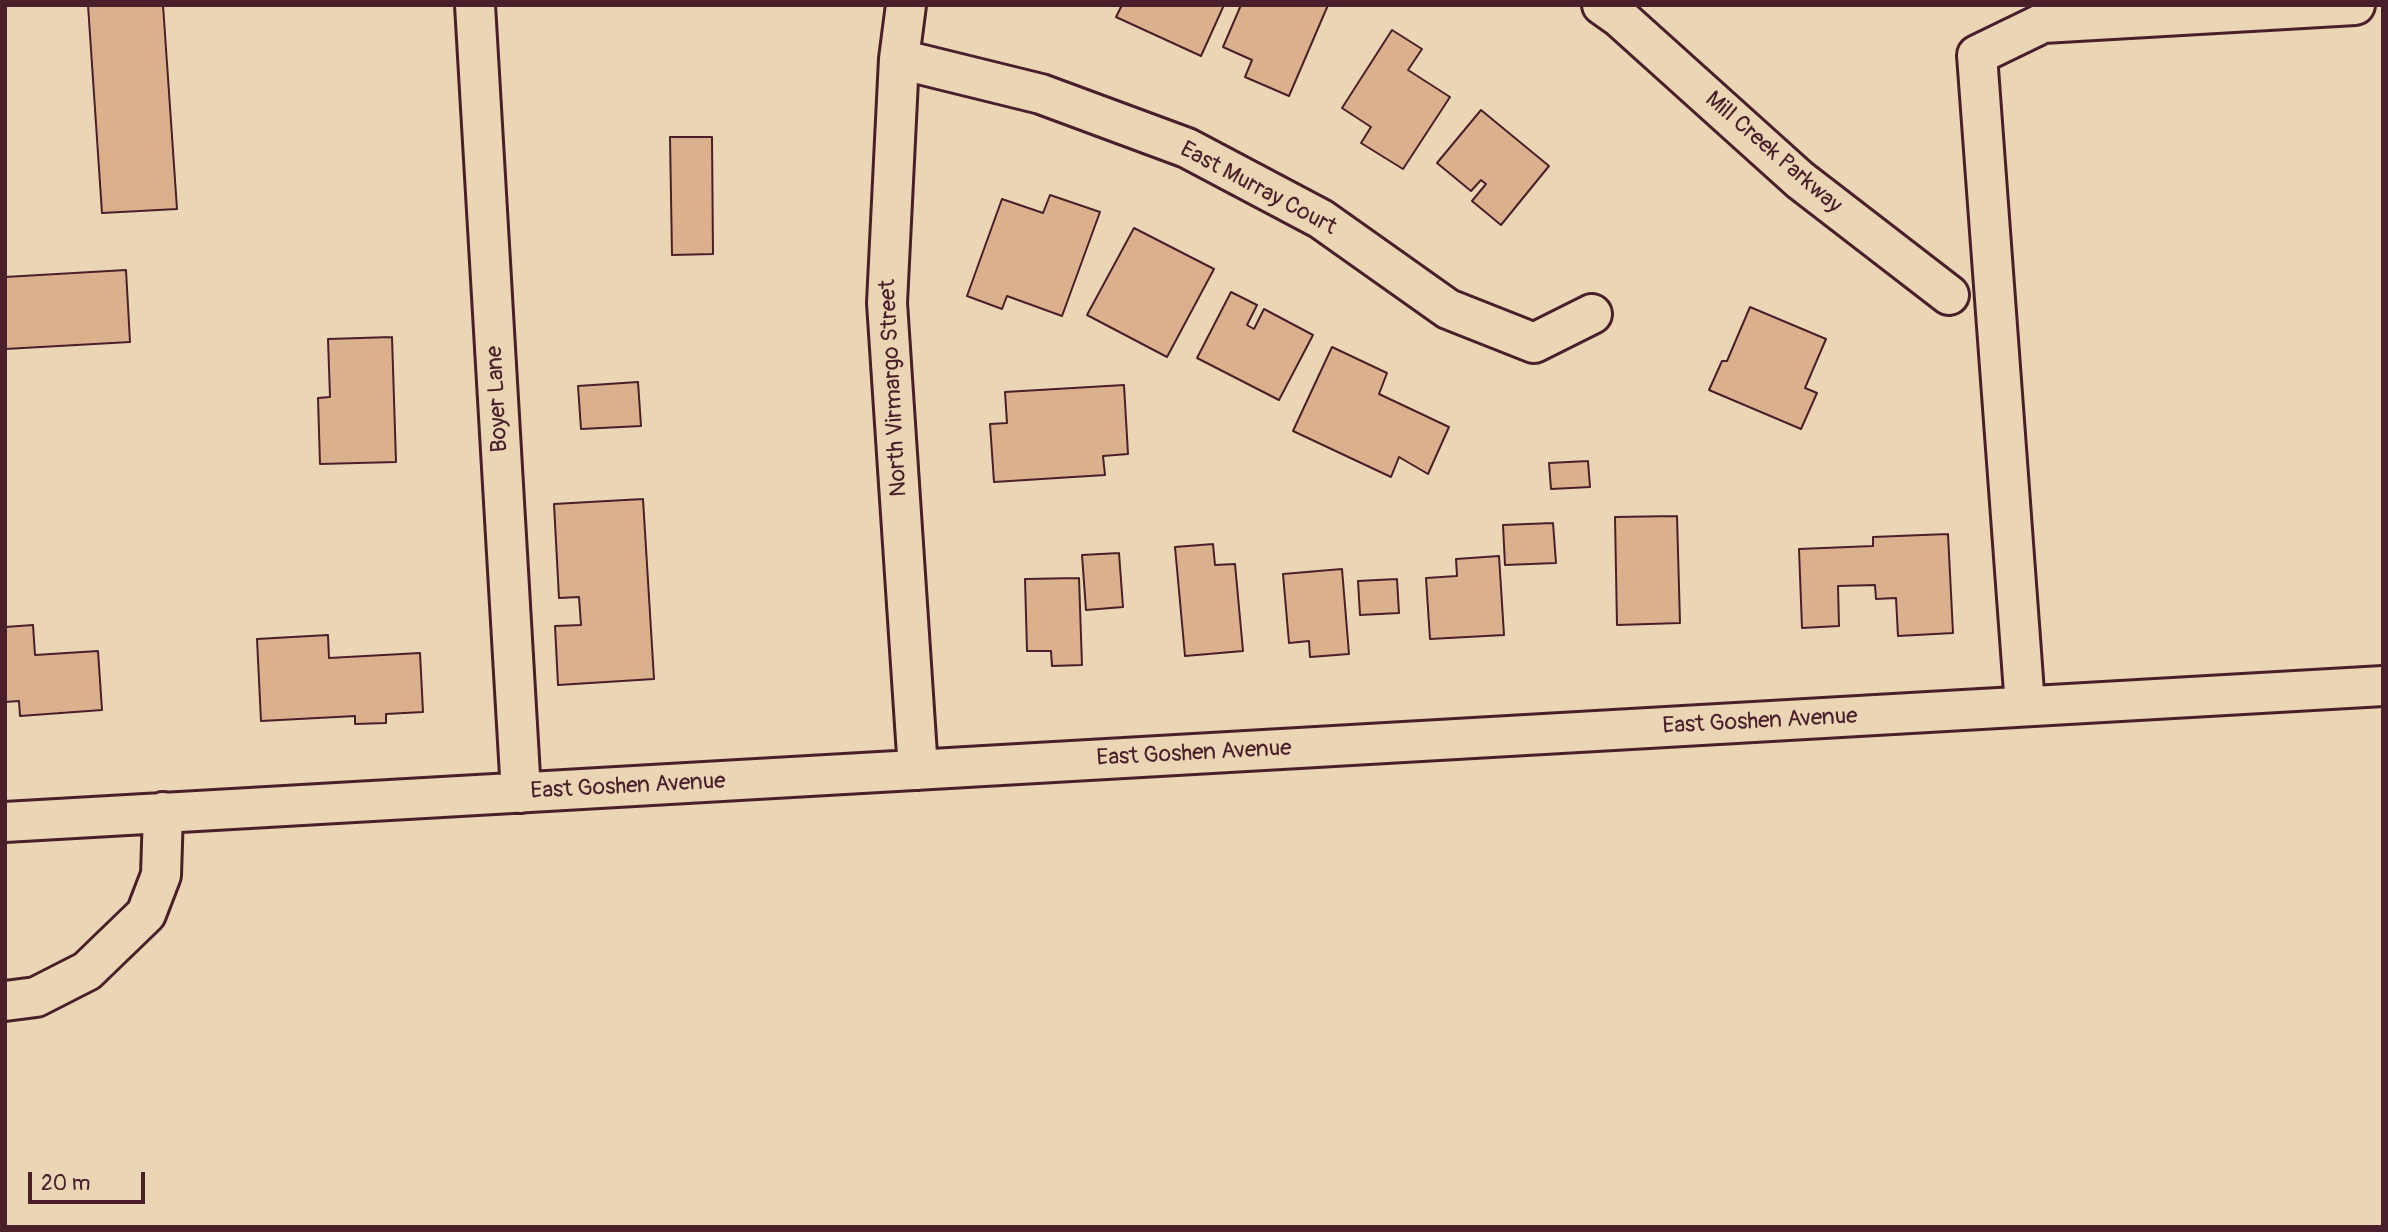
<!DOCTYPE html>
<style>
body{margin:0}
#map{position:relative;width:2388px;height:1232px;overflow:hidden;background:#ead5b4;font-family:Pangolin,sans-serif}
canvas{display:block}
.frame{position:absolute;inset:0;border:7px solid #4a1f2b;pointer-events:none}
.scale{position:absolute;left:28px;top:1172px;width:117px;height:32px;box-sizing:border-box;border:4px solid #4a1f2b;border-top:0;padding-left:9px;font-size:21px;line-height:24px;white-space:nowrap;color:#4a1f2b;-webkit-text-stroke:5px #ead5b4;paint-order:stroke}
</style>
<div id="map">
<canvas width="2388" height="1232"></canvas>
<div class="frame"></div>
<div class="scale">20 m</div>
</div>
<script>
const ctx = document.querySelector('canvas').getContext('2d');
ctx.lineJoin = 'round';
function paint(path, color) {
  ctx.fillStyle = color;
  ctx.fill(path, 'evenodd');
}
function toPath(rows) {
  const path = new Path2D();
  for (const r of rows) {
    path.moveTo(r[0], r[1]);
    for (let i = 2; i < r.length; i += 2) path.lineTo(r[i], r[i + 1]);
  }
  return path;
}
function trace(path, color, width, dash) {
  ctx.strokeStyle = color;
  ctx.lineWidth = width;
  ctx.lineCap = dash ? 'butt' : 'round';
  ctx.setLineDash(dash || []);
  ctx.stroke(path);
}
function drawText(font, color, halo, rows, align = 'center') {
  ctx.font = font + ' Pangolin,sans-serif';
  ctx.lineWidth = 5;
  ctx.setLineDash([]);
  ctx.textBaseline = 'middle';
  ctx.strokeStyle = halo;
  ctx.fillStyle = color;
  for (const [text, x, y, turn = 0] of rows) {
    ctx.save();
    ctx.translate(x, y);
    ctx.rotate((+turn || 0) * Math.PI / 180);
    ctx.textAlign = isNaN(turn) ? turn : align;
    if (halo) ctx.strokeText(text, 0, 0);
    ctx.fillText(text, 0, 0);
    ctx.restore();
  }
}
const building = toPath([
 [88,5,163,5,177,209,102,213,88,5],
 [1122,5,1224,5,1201,56,1116,17,1122,5],
 [1241,5,1328,5,1289,96,1245,77,1252,60,1223,47,1241,5],
 [1392,30,1422,49,1408,70,1450,97,1403,169,1361,143,1371,127,1342,108,1392,30],
 [1481,110,1549,166,1501,225,1472,201,1486,184,1481,180,1471,191,1437,163,1481,110],
 [670,137,712,137,713,254,672,255,670,137],
 [1050,195,1100,212,1062,316,1007,296,1002,309,967,296,1002,199,1043,213,1050,195],
 [1134,228,1214,269,1167,357,1087,315,1134,228],
 [126,270,130,342,5,349,5,277,126,270],
 [1231,292,1257,305,1247,325,1254,329,1264,309,1313,335,1279,400,1197,358,1231,292],
 [1750,307,1826,339,1805,388,1817,393,1801,429,1709,390,1722,361,1727,361,1750,307],
 [392,337,396,462,320,464,318,398,330,397,328,339,392,337],
 [1332,347,1387,373,1379,394,1449,427,1428,474,1399,457,1391,477,1293,431,1332,347],
 [638,382,641,426,581,429,578,386,638,382],
 [1124,385,1128,454,1103,456,1105,475,994,482,990,424,1007,423,1005,392,1124,385],
 [1588,461,1590,487,1551,489,1549,463,1588,461],
 [643,499,654,679,558,685,555,626,581,625,579,597,559,598,554,504,643,499],
 [1677,516,1680,623,1617,625,1615,517,1677,516],
 [1553,523,1556,563,1505,565,1503,525,1553,523],
 [1948,534,1953,633,1898,636,1896,598,1876,599,1875,585,1838,586,1839,626,1802,628,1799,549,1873,546,1873,537,1948,534],
 [1213,544,1215,565,1235,564,1243,651,1185,656,1175,547,1213,544],
 [1119,553,1123,607,1086,610,1082,555,1119,553],
 [1499,556,1504,635,1430,639,1426,578,1457,576,1456,559,1499,556],
 [1342,569,1349,654,1310,657,1309,641,1289,643,1283,574,1342,569],
 [1079,578,1082,665,1052,666,1051,651,1027,651,1025,579,1079,578],
 [1397,579,1399,613,1360,615,1358,581,1397,579],
 [33,625,35,655,98,651,102,710,20,716,19,701,5,702,5,627,33,625],
 [328,635,329,658,420,653,423,712,386,714,386,723,355,724,355,716,261,721,257,639,328,635]
]);
paint(building, '#dbb18d');
trace(building, '#4a1f2b', 2);
const minor = toPath([
 [475,5,521,793],
 [906,5,899,59,887,303,918,770],
 [1602,5,1619,17,1800,180,1949,295],
 [899,59,1041,94,1187,148,1321,219,1448,309,1534,343,1592,314],
 [2025,706,1977,55,2043,23,2355,5],
 [5,822,2383,686],
 [5,1001,36,997,87,971,146,914,161,875,163,812]
]);
trace(minor, '#4a1f2b', 44);
trace(minor, '#ead5b4', 38);
drawText('23px', '#4a1f2b', '#ead5b4', [
 ["Mill Creek Parkway",1773,153,41],
 ["East Murray Court",1258,189,28],
 ["North Virmargo Street",894,388,-93],
 ["Boyer Lane",498,399,-93],
 ["East Goshen Avenue",1760,722,-3],
 ["East Goshen Avenue",1194,754,-3],
 ["East Goshen Avenue",628,787,-3]
]);
</script>
